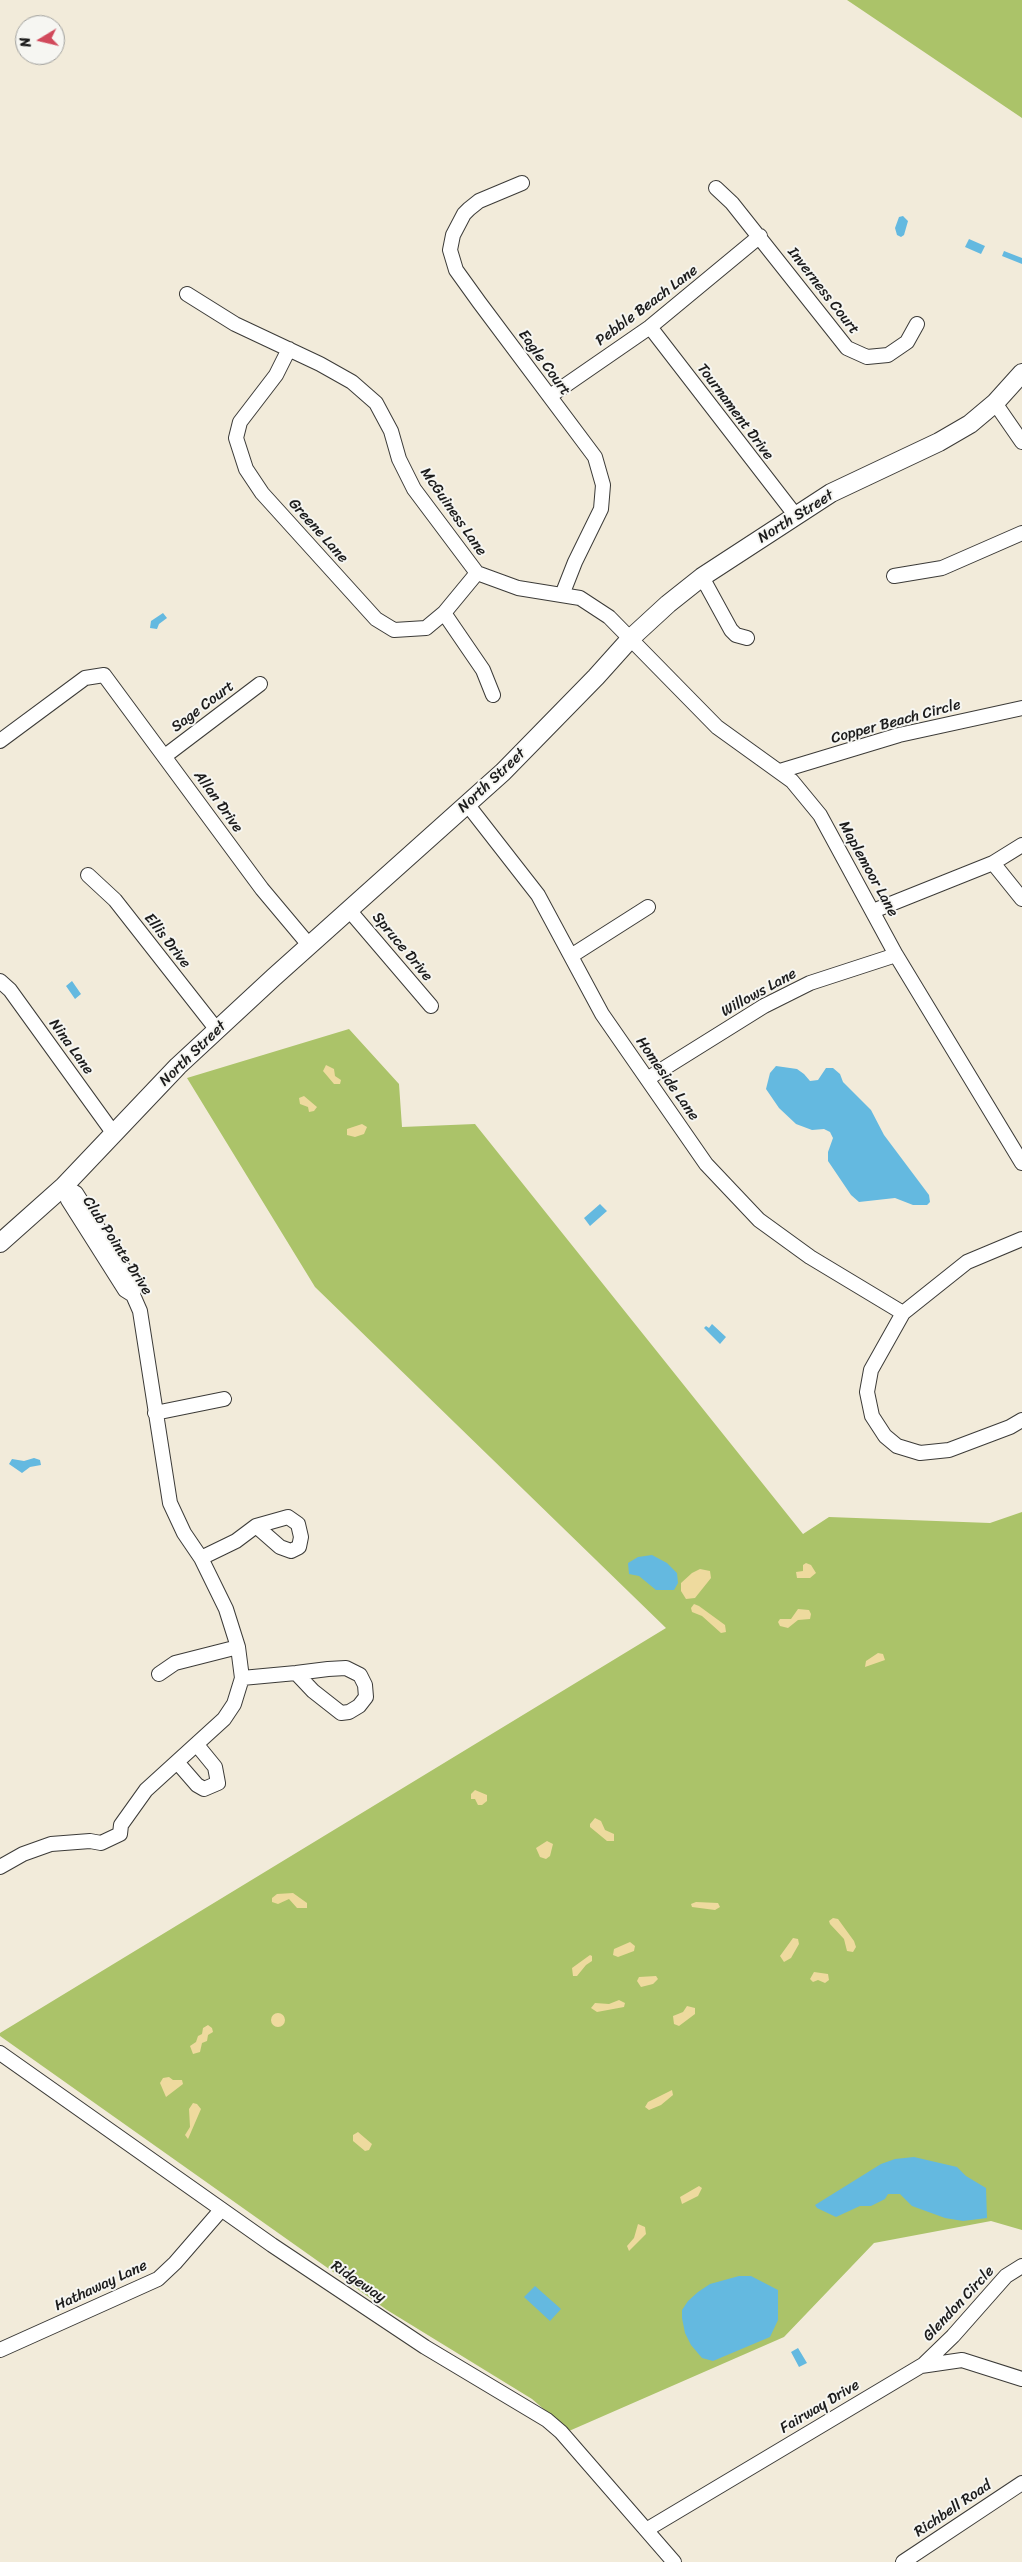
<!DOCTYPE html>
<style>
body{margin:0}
#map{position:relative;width:1022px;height:2562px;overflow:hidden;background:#f2ebda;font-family:Sriracha,sans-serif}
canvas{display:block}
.north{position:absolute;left:15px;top:15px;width:50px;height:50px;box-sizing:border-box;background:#f6f6f2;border:1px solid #9f9f9c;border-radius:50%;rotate:261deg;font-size:14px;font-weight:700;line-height:20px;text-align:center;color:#1c1c1c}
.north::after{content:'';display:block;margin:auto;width:18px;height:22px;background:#d1495b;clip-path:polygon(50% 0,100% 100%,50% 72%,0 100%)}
</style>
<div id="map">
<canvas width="1022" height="2562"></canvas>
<div class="north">N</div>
</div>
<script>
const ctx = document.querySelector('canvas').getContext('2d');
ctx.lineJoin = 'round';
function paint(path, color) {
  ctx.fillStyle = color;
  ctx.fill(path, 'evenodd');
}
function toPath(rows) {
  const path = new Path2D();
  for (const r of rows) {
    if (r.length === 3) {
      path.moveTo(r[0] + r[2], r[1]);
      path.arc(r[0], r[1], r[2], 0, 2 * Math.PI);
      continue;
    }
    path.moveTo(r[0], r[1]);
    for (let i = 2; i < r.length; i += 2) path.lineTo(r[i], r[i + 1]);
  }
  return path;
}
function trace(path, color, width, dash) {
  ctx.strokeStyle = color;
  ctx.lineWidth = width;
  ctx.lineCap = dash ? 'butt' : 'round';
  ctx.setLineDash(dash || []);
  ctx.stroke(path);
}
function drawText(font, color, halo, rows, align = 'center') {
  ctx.font = font + ' Sriracha,sans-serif';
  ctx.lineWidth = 4;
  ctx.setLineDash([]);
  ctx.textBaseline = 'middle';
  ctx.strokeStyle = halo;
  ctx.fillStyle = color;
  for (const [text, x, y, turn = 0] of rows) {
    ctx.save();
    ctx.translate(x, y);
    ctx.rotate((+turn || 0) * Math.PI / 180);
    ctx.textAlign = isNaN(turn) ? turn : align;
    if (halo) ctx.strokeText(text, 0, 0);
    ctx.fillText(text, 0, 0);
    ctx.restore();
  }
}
paint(toPath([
 [847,0,1022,0,1022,118],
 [349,1029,399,1084,402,1127,475,1124,803,1534,829,1517,990,1523,1022,1512,1022,2230,991,2221,874,2243,784,2337,569,2431,532,2399,387,2310,0,2036,0,2033,666,1628,315,1287,187,1078]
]), '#abc369');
paint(toPath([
 [326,1065,334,1069,335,1076,341,1080,340,1084,334,1084,323,1071],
 [304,1096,317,1107,314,1111,309,1112,308,1107,300,1104,299,1098],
 [362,1124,367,1127,364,1134,355,1137,347,1135,347,1129],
 [806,1563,811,1565,816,1573,810,1578,797,1578,796,1572,803,1571,803,1565],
 [700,1569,710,1571,711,1578,695,1598,686,1599,681,1591,681,1583,692,1573],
 [694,1604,699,1606,725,1625,726,1632,721,1633,702,1616,692,1612,691,1608],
 [798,1609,809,1610,811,1614,810,1619,798,1620,788,1628,780,1626,778,1622,780,1619,791,1619],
 [878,1653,883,1654,885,1660,865,1667,866,1661],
 [475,1790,487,1795,487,1801,482,1805,478,1805,475,1799,471,1799,471,1794],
 [595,1818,601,1821,605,1830,614,1834,614,1841,607,1841,590,1827,590,1824],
 [547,1841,553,1844,550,1856,546,1859,540,1857,536,1848],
 [293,1893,307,1903,307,1908,297,1908,289,1899,278,1904,272,1902,272,1898,277,1894],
 [696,1902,718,1903,720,1907,715,1910,692,1907,691,1904],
 [833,1918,838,1919,854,1941,856,1947,853,1952,847,1951,844,1939,830,1924,829,1921],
 [793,1938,798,1939,799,1944,791,1958,784,1962,780,1956],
 [630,1942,635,1946,634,1951,618,1957,613,1955,614,1949],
 [590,1955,592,1956,592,1961,586,1965,577,1976,573,1976,572,1968],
 [814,1972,828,1974,829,1980,825,1983,818,1980,813,1982,810,1979],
 [656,1976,658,1979,653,1984,641,1987,637,1981,639,1977],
 [619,2000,625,2003,624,2007,597,2012,591,2008,595,2003,609,2004],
 [687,2006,695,2008,695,2014,679,2026,674,2024,673,2016,683,2012],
 [278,2020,7],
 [208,2025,212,2028,213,2032,208,2035,207,2041,202,2043,200,2052,193,2054,190,2046,196,2042,198,2036,202,2034,203,2028],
 [169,2077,173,2080,182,2080,183,2084,166,2097,160,2083,163,2078],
 [672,2090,673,2095,661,2105,649,2110,645,2107,648,2102],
 [193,2103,197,2104,201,2109,188,2139,185,2135,190,2127,189,2109],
 [358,2132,372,2144,369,2150,365,2151,353,2141,353,2135],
 [699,2186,702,2188,698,2196,682,2204,680,2197],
 [638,2224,645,2227,646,2234,629,2251,627,2246,634,2238]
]), '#eeda9e');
paint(toPath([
 [903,216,908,221,904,235,901,237,897,235,895,228,899,217],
 [969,239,985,246,981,254,965,247],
 [1004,251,1022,258,1022,264,1002,256],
 [163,613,167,618,159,624,157,629,150,628,151,621],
 [72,981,81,994,75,999,66,986],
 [776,1066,797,1069,804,1074,810,1081,818,1080,826,1068,833,1068,840,1074,843,1082,871,1110,884,1135,929,1195,930,1202,927,1205,913,1205,895,1198,859,1202,851,1195,828,1161,828,1152,833,1138,830,1132,824,1129,812,1130,796,1124,779,1108,766,1089,770,1073],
 [600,1204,607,1211,590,1226,584,1218],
 [712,1324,726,1337,720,1344,704,1328,706,1326,709,1328],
 [34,1458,40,1460,41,1465,30,1467,22,1473,9,1464,12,1459,24,1461],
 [652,1555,667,1563,677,1573,678,1583,674,1590,656,1590,639,1576,629,1574,628,1563,638,1557],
 [914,2157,957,2167,966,2176,986,2188,987,2218,963,2221,945,2218,912,2206,900,2194,888,2194,885,2199,871,2206,860,2206,836,2217,817,2208,815,2205,881,2164,895,2159],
 [739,2276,751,2276,778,2290,778,2320,770,2337,713,2361,702,2358,691,2345,685,2333,682,2318,682,2310,688,2301,698,2292,710,2284],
 [535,2286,561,2309,550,2321,524,2297],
 [798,2348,807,2363,799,2367,791,2352]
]), '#64b9e0');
const minor = toPath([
 [522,183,479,201,469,209,464,214,453,235,450,250,456,270,479,302,595,457,603,485,601,509,575,562,562,595],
 [716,188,732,203,847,348,867,357,888,355,907,342,917,324],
 [187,294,235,324,320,364,352,382,376,403,391,431,399,459,414,489,477,573,518,588,580,598,609,617,717,727,792,781,820,815,896,955,1022,1163],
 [650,327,796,516],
 [289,349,276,375,240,422,236,438,246,469,262,493,376,619,394,630,426,628,444,613,477,573],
 [550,396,650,327,760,236],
 [995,403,1022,442],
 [894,576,942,568,1022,533],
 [702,577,731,630,736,635,747,638],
 [444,613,483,670,493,695],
 [0,741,85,678,104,675,262,889,309,945],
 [165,756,260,684],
 [780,771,899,735,1022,708],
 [467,804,538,895,602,1014,706,1164,759,1220,810,1257,903,1313],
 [993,863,1022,899],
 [88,875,115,900,217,1030],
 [349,910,431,1006],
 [873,911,993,863,1022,845],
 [571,956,648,907],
 [0,981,10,990,114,1134],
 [647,1079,764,1006,810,983,896,955],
 [64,1186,76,1193,133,1284,133,1295],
 [1022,1239,967,1262,903,1313,871,1370,867,1392,872,1416,885,1436,897,1446,920,1453,949,1450,1010,1427,1022,1420],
 [155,1413,224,1399],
 [201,1558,236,1541,256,1526,288,1517,298,1524,301,1537,299,1547,291,1551,280,1547,256,1526],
 [159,1674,175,1663,238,1647],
 [242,1678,296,1673,328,1669,346,1668,360,1675,365,1685,366,1697,359,1706,349,1712,341,1713,313,1691,296,1673],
 [177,1762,197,1785,204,1789,218,1783,215,1767,197,1745],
 [0,1867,23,1854,51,1844,90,1841,101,1843,120,1834,121,1825,146,1790,224,1719,234,1704,242,1678,238,1647,226,1609,201,1558,184,1533,170,1503,140,1311,133,1295,125,1290,68,1200,64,1186],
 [0,2053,272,2245,425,2347,547,2420,561,2432,674,2562],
 [0,2350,158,2279,175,2263,221,2210],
 [922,2366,953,2336,1006,2276,1022,2266],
 [646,2530,921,2366,962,2360,1022,2379],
 [903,2562,1022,2483]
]);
const major = toPath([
 [0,1243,64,1186,178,1066,274,977,503,772,596,677,631,638,668,604,702,577,831,493,939,442,970,424,995,403,1022,373]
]);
trace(minor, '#3c3b38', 16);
trace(major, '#3c3b38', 20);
trace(minor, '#fff', 14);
trace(major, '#fff', 18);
drawText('15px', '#1c1c1c', '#f6f6f2', [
 ["Inverness Court",823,291,52],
 ["Pebble Beach Lane",647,306,-37],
 ["Eagle Court",544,363,54],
 ["Tournament Drive",735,412,53],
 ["McGuiness Lane",453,512,55],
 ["North Street",796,517,-32],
 ["Greene Lane",318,531,48],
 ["Sage Court",203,707,-37],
 ["Copper Beach Circle",896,722,-15],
 ["North Street",492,781,-43],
 ["Allan Drive",218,802,54],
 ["Maplemoor Lane",868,869,61],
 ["Ellis Drive",167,941,52],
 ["Spruce Drive",402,947,50],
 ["Willows Lane",759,993,-29],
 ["Nina Lane",71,1047,54],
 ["North Street",193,1054,-44],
 ["Homeside Lane",667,1079,55],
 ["Club Pointe Drive",117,1246,57],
 ["Ridgeway",358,2282,34],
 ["Hathaway Lane",101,2286,-25],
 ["Glendon Circle",959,2304,-47],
 ["Fairway Drive",820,2407,-31],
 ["Richbell Road",953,2509,-34]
]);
</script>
